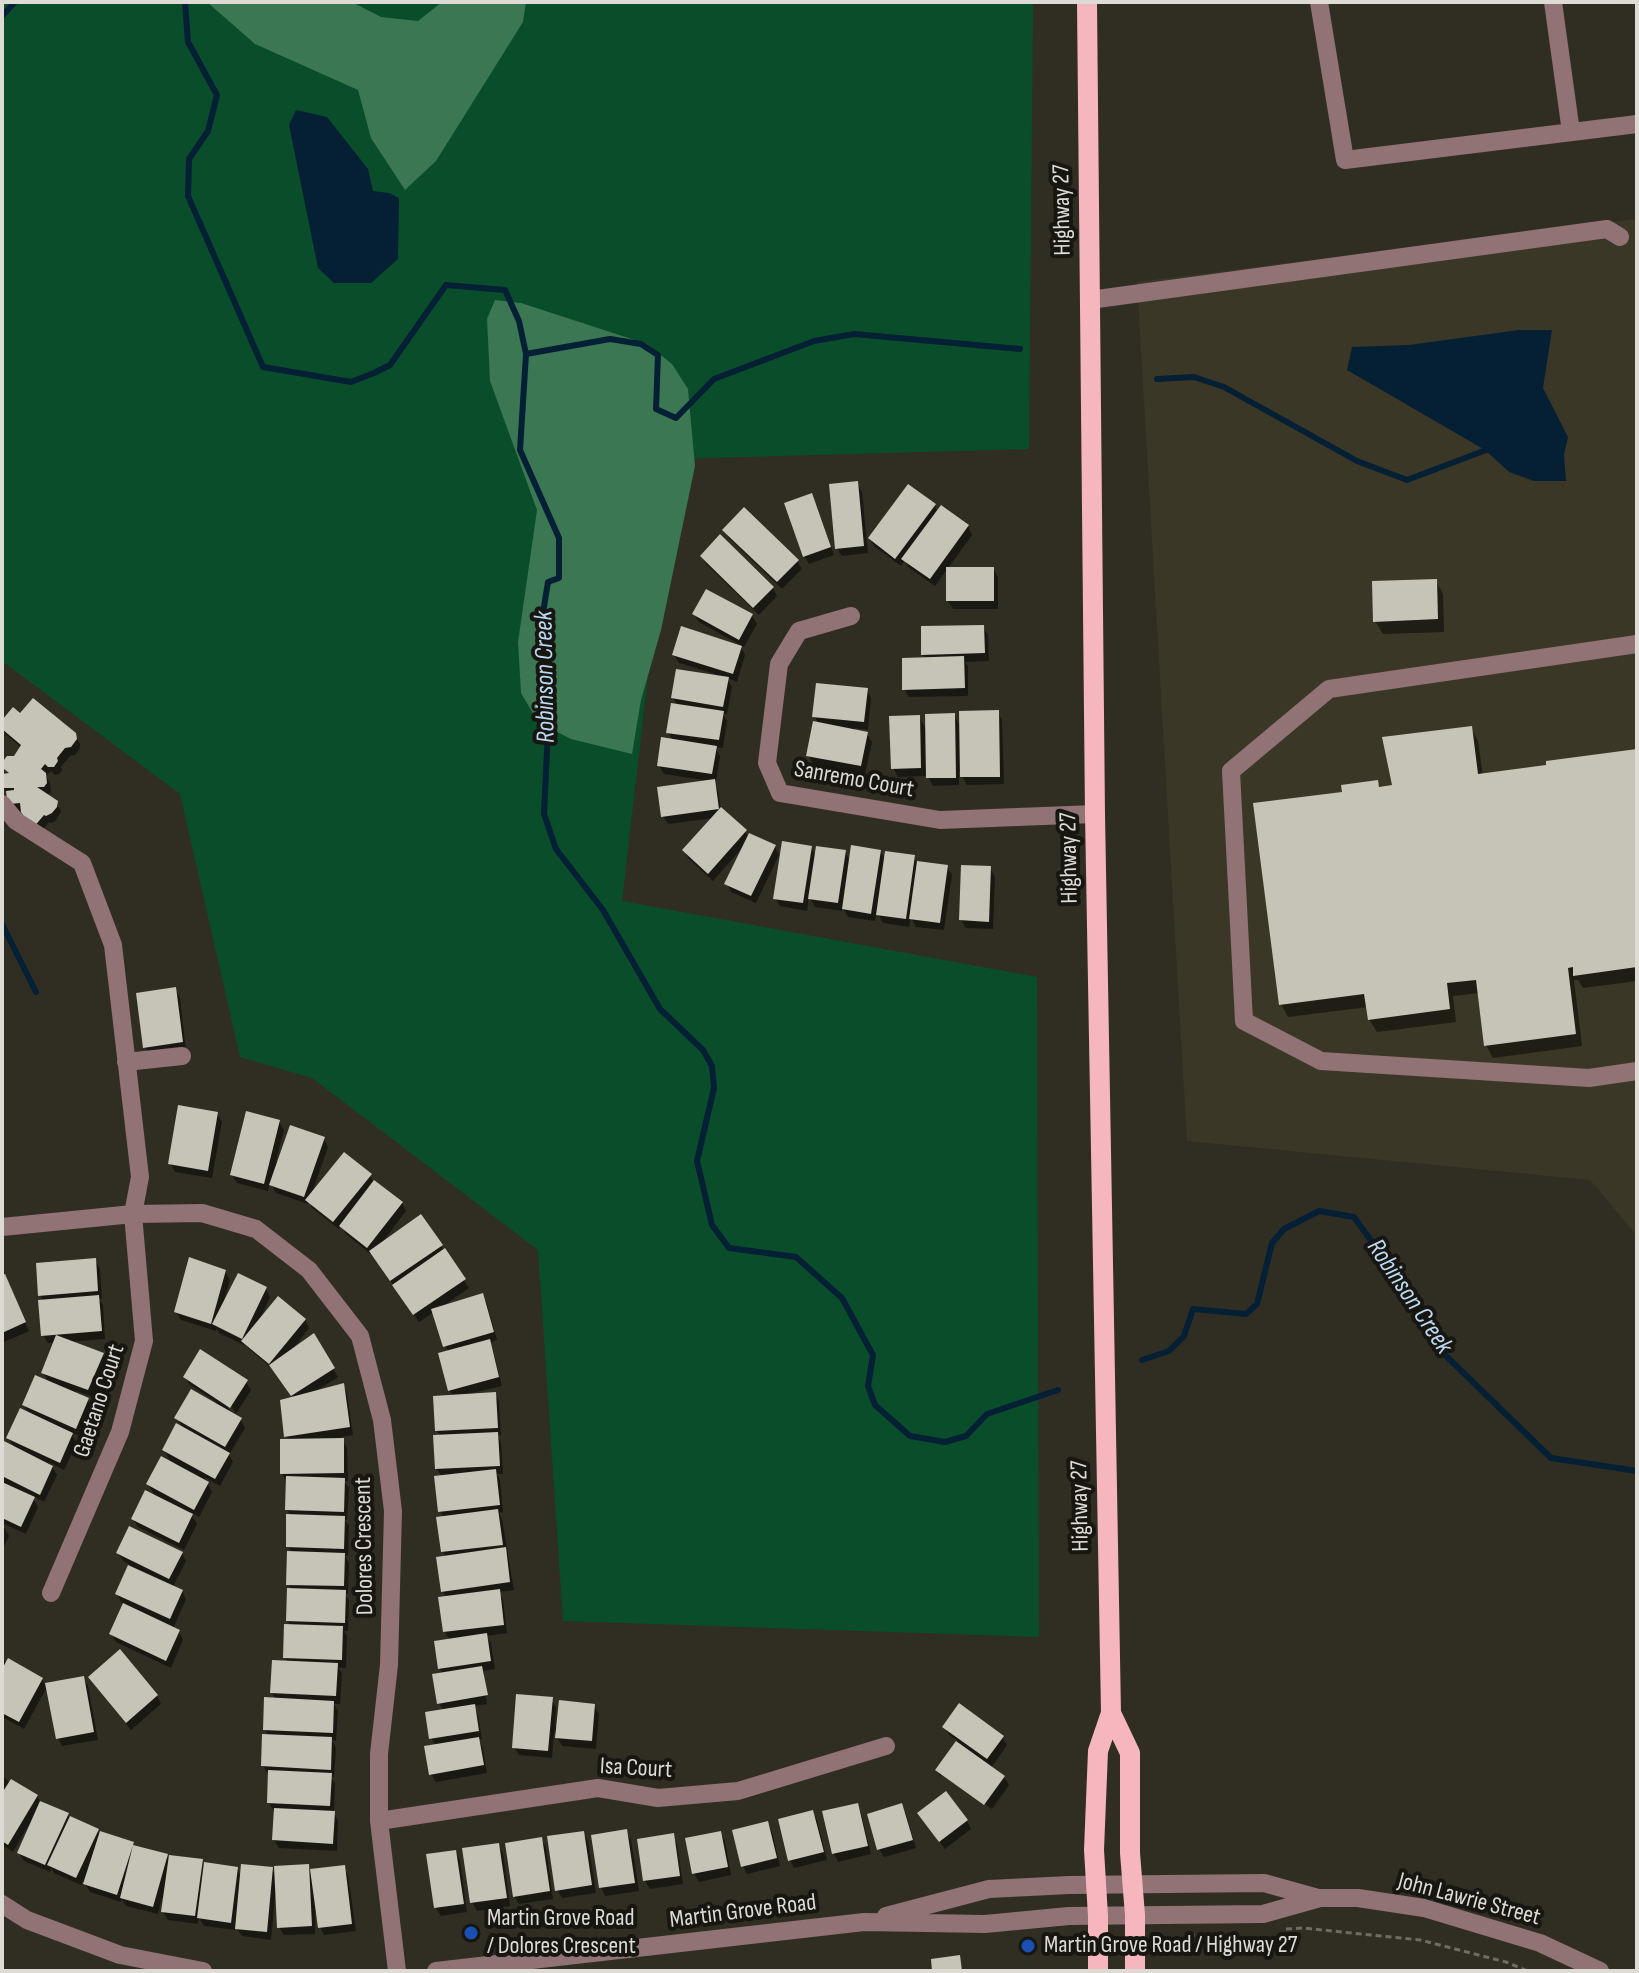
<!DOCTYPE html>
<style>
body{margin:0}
#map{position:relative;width:1639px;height:1973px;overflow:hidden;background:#302e23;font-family:"Sofia Sans Condensed",sans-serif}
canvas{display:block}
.frame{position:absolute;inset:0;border:4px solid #dddbd4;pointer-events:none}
</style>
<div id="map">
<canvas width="1639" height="1973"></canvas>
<div class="frame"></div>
</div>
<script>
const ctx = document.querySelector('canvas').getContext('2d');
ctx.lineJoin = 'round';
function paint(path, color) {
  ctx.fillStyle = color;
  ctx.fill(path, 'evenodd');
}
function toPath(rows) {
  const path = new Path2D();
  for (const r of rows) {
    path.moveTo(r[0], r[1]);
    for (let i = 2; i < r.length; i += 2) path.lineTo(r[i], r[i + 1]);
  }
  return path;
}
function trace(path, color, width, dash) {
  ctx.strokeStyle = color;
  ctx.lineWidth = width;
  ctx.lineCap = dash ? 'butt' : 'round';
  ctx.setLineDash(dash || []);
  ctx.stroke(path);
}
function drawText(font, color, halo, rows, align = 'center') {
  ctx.font = font + ' "Sofia Sans Condensed",sans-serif';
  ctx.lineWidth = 8;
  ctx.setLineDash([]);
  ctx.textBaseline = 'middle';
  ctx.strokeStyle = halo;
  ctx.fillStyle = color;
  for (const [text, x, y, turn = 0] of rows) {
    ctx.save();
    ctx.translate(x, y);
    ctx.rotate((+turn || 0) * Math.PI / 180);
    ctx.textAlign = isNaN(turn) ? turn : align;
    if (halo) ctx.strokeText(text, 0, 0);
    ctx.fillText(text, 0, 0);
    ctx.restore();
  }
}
paint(toPath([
 [1637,219,1637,1236,1590,1180,1187,1141,1137,282]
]), '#3a3726');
paint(toPath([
 [2,2,1033,2,1029,449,673,459,622,901,1037,977,1039,1637,563,1621,538,1250,312,1078,240,1057,180,794,2,661]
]), '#094d2b');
paint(toPath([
 [207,2,352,2,381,17,418,21,442,2,526,2,523,22,436,161,405,190,371,138,358,90,255,44],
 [495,300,521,303,647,344,672,364,688,389,695,466,661,630,641,700,632,754,571,739,538,722,521,693,518,642,537,510,490,381,487,319]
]), '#3a7752');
paint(toPath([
 [296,110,327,117,368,169,373,191,389,193,399,198,398,259,371,283,334,283,318,268,289,125],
 [1519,330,1552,330,1543,388,1568,437,1564,455,1566,481,1534,481,1509,472,1485,450,1347,370,1352,347,1409,345]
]), '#052035');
paint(toPath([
 [857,483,862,492,868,553,842,556,837,548],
 [811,496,816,504,834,555,809,564,804,556],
 [934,506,938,512,968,526,972,535,935,586,908,567,905,560,901,566,875,547,870,539],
 [724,530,797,561,802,569,782,589,729,538],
 [702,557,773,588,777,596,759,615,707,565],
 [993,568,998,577,998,609,953,609,948,601],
 [1436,581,1443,594,1444,632,1383,634,1375,621],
 [694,614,752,616,757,624,744,647,699,622],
 [983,627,988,635,989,661,965,662,968,666,968,696,909,697,904,689,926,659,923,655],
 [741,647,745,655,737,682,727,678,732,687,727,714,723,714,727,721,723,748,715,747,720,756,716,782,713,781,718,790,721,810,745,832,749,838,775,847,779,855,756,903,731,892,727,883,742,848,713,881,689,859,684,851,714,818,668,824,663,816,710,781,664,774,659,766,673,741,668,732,678,706,673,698,714,677,715,674,679,663,674,655],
 [867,690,871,698,868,730,855,728,855,731,867,734,872,742,865,774,813,764,809,756,819,724,814,716],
 [998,712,1002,720,1004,784,967,785,959,771,959,785,933,786,928,776,898,777,893,768,919,717,928,732,954,715,961,728],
 [20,716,75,735,80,744,80,748,75,755,70,756,61,767,62,770,59,774,55,775,51,771,46,776,50,783,51,792,47,796,56,802,61,811,56,821,51,823,49,822,38,835,23,811,16,812,4,788,10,775,6,769,22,748,5,734,2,724],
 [1471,728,1478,741,1483,776,1637,751,1637,981,1583,988,1578,980,1574,980,1582,1046,1493,1058,1486,1045,1479,993,1453,996,1456,1022,1377,1032,1369,1019,1368,1007,1288,1017,1281,1004,1344,794,1377,782,1381,789,1394,787],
 [811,848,816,857,845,852,851,863,880,851,886,861,914,857,917,863,947,867,952,875,944,930,916,927,911,917,909,927,883,923,877,912,875,921,848,917,843,908,842,911,815,907,809,897,807,911,780,906,775,898],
 [990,868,995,877,993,929,966,928,961,920],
 [175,990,180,998,186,1050,150,1055,145,1047],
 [217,1114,222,1122,212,1178,175,1172,171,1164],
 [279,1122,284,1130,276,1161,279,1162,324,1139,328,1147,312,1193,370,1176,374,1182,402,1203,406,1211,382,1243,441,1246,469,1288,442,1307,482,1296,487,1304,497,1340,489,1343,493,1350,502,1386,472,1393,473,1395,495,1394,499,1402,501,1435,498,1436,501,1442,503,1474,497,1474,500,1479,503,1512,499,1513,502,1519,514,1590,499,1592,503,1600,507,1633,486,1636,491,1643,495,1669,483,1671,485,1674,482,1674,487,1704,474,1706,478,1715,482,1739,479,1740,483,1748,487,1773,436,1782,431,1774,436,1746,431,1738,444,1711,439,1703,443,1674,440,1669,450,1640,445,1632,441,1598,447,1598,443,1592,446,1558,443,1551,444,1518,440,1511,442,1477,437,1469,441,1437,437,1431,453,1396,449,1390,448,1352,434,1312,419,1322,374,1257,346,1234,341,1226,339,1229,312,1208,309,1202,308,1204,276,1193,270,1183,268,1191,237,1183,232,1175],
 [95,1260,100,1269,102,1299,99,1299,103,1305,105,1339,68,1342,102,1354,107,1362,93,1397,76,1391,75,1394,88,1400,92,1408,80,1436,70,1432,77,1443,64,1470,49,1462,57,1475,44,1502,31,1495,38,1507,26,1534,2,1523,2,1443,15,1449,8,1437,30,1415,24,1405,49,1383,43,1372,55,1343,48,1343,43,1335,44,1302,40,1295],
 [225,1271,230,1280,224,1300,266,1289,270,1297,260,1319,305,1320,309,1328,293,1349,313,1336,338,1377,316,1391,343,1385,347,1393,353,1435,341,1437,347,1448,348,1481,344,1481,349,1488,347,1520,345,1520,349,1526,348,1556,345,1556,349,1563,348,1594,345,1594,349,1600,348,1631,344,1631,347,1636,346,1668,338,1668,342,1673,340,1704,334,1704,338,1711,336,1741,332,1740,336,1748,334,1777,331,1777,335,1783,334,1813,338,1821,337,1851,279,1848,274,1840,276,1811,274,1811,269,1803,270,1774,268,1774,263,1766,269,1737,265,1729,276,1700,272,1693,288,1663,285,1658,291,1627,288,1621,292,1590,288,1584,292,1553,288,1546,291,1516,287,1510,287,1482,282,1474,289,1441,286,1436,294,1398,275,1371,246,1346,219,1333,217,1328,216,1331,181,1320,176,1312],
 [2,1277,9,1285,29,1331,2,1343],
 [185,1377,246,1382,251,1390,236,1414,227,1398,224,1400,232,1415,241,1420,245,1428,229,1455,233,1462,220,1486,204,1477,212,1492,199,1517,190,1512,197,1524,184,1550,138,1527,133,1519,156,1498,148,1484,172,1464,164,1450,183,1429,177,1418,214,1404,216,1402,190,1385],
 [2,1524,9,1536,2,1551],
 [181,1552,186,1561,173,1587,182,1591,186,1599,173,1629,179,1632,183,1640,171,1668,116,1642,111,1634,125,1604,122,1603,117,1594,130,1565,123,1561,118,1553],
 [2,1658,7,1664,42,1679,45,1685,83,1678,88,1686,98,1740,62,1746,58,1738,48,1685,24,1729,2,1717],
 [90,1678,157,1696,161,1704,131,1730],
 [551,1699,556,1707,555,1726,558,1726,594,1706,599,1714,596,1749,562,1746,554,1732,552,1758,519,1755,514,1747],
 [945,1727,1002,1737,1007,1745,991,1768,1004,1777,1009,1785,992,1809,941,1772,941,1777,937,1770,958,1741,949,1735],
 [2,1776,6,1779,10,1784,37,1796,41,1803,67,1815,99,1833,132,1844,134,1847,166,1855,170,1862,201,1860,204,1864,237,1869,242,1878,272,1869,277,1877,308,1866,311,1871,343,1867,348,1875,356,1931,324,1935,320,1927,318,1912,315,1913,315,1934,284,1935,279,1927,278,1897,275,1897,271,1940,242,1936,235,1926,235,1930,204,1926,199,1918,198,1924,168,1920,163,1912,165,1899,162,1898,158,1914,126,1906,122,1899,121,1902,90,1892,83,1880,81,1885,54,1873,51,1868,50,1872,24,1861,19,1853,31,1827,28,1826,13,1852,2,1845],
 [857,1805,861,1813,871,1854,838,1862,834,1854,824,1813],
 [901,1806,906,1814,916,1848,884,1857,879,1849],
 [812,1812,817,1820,827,1860,794,1868,790,1860],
 [924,1821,967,1821,971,1829,945,1849],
 [767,1823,772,1832,780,1866,747,1874,743,1866],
 [626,1832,631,1840,639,1891,605,1896,601,1887],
 [583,1833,588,1841,596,1893,562,1898,557,1890],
 [720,1833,725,1841,731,1875,699,1882,694,1873],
 [672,1836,677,1844,683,1884,650,1889,645,1881,639,1841],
 [541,1839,546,1847,553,1899,519,1904,514,1896],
 [498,1845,503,1853,510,1906,477,1911,472,1902],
 [455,1852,460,1860,467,1912,441,1916,436,1908]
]), '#0007');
trace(toPath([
 [185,2,188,42,217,95,208,131,189,159,188,196,263,367,351,382,374,373,390,365,446,285,505,290,519,321,526,354,520,450,559,538,559,578,548,582,541,625,550,688,544,814,556,849,603,910,660,1009,703,1050,712,1066,714,1088,697,1161,712,1225,729,1248,796,1257,842,1298,873,1355,868,1386,875,1405,910,1436,945,1442,966,1436,987,1414,1058,1390],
 [2,16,15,2],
 [526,354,610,339,641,344,658,355,656,409,676,418,714,379,814,341,854,334,1020,349],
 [1157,379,1194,377,1224,387,1357,461,1407,480,1486,450],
 [2,924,36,992],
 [1142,1360,1169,1351,1184,1336,1193,1309,1246,1314,1257,1304,1272,1243,1284,1229,1319,1211,1354,1217,1407,1290,1442,1352,1551,1458,1637,1471]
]), '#052035', 6);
paint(toPath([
 [858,481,864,546,835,549,829,484],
 [908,484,936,504,895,559,868,538],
 [812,493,831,547,803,557,784,503],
 [941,505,969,525,930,579,901,559],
 [744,507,799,560,777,582,722,530],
 [720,534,774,587,753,608,700,556],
 [946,567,994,567,994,601,946,601],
 [1437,579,1438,619,1373,622,1372,581],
 [706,589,753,614,739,640,692,614],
 [984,625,985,653,921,655,921,626],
 [681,626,742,646,733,674,672,655],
 [964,656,965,688,902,690,902,658],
 [676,669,729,677,723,707,671,698],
 [816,683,868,688,864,722,812,717],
 [33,698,76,733,77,739,71,747,65,748,57,758,58,761,54,767,48,767,45,764,41,769,46,773,47,783,44,787,37,787,58,801,57,807,52,813,46,816,44,815,33,828,20,817,23,815,21,812,20,803,10,804,7,799,6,791,14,790,14,788,2,788,2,774,9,773,4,769,3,761,7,756,14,756,21,745,2,729,2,720,13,707,20,713],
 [671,703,724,711,719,740,666,733],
 [999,710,1000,777,960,777,959,711],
 [955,713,956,778,926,778,925,714],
 [920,715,921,768,891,769,889,716],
 [813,721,868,732,861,766,806,756],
 [1472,726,1478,774,1546,765,1546,761,1637,749,1637,967,1573,976,1573,967,1568,968,1576,1034,1484,1046,1476,980,1447,983,1450,1009,1368,1020,1364,994,1279,1005,1253,803,1342,792,1341,785,1378,780,1379,787,1392,785,1382,737],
 [661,737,717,746,712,774,657,766],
 [715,779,719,809,661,817,657,787],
 [721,807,747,830,708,874,682,850],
 [749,833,776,845,751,896,724,884],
 [782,841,812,846,803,903,773,899],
 [851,845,881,850,871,914,842,909],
 [816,846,846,850,838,903,808,899],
 [885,851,915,855,906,919,876,915],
 [917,861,948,865,940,923,909,919],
 [961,865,991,866,989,922,959,920],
 [176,987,183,1042,143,1048,136,993],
 [178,1105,218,1112,208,1171,168,1164],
 [246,1111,280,1120,264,1184,230,1175],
 [290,1125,325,1137,304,1197,269,1185],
 [344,1152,372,1174,333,1222,305,1200],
 [374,1180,403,1202,367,1248,339,1226],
 [421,1214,443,1245,390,1281,369,1251],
 [445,1248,466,1279,413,1315,392,1285],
 [189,1257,226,1270,211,1324,174,1312],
 [96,1258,98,1291,38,1296,36,1263],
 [238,1273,267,1287,242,1339,212,1324],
 [5,1274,26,1322,2,1333,2,1275],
 [483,1293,494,1332,443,1347,431,1309],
 [99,1295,102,1331,41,1336,38,1300],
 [278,1296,306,1319,269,1364,241,1341],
 [314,1333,335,1368,291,1396,269,1365],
 [56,1335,104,1353,88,1390,41,1373],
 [490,1339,499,1377,448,1391,438,1353],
 [200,1349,248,1380,230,1408,183,1377],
 [35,1375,89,1398,76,1429,22,1405],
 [344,1383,350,1427,284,1437,280,1400],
 [191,1389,242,1418,225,1447,174,1418],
 [496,1392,498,1428,435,1431,433,1396],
 [20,1408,73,1433,60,1463,6,1438],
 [176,1423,230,1453,215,1479,162,1450],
 [498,1432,500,1466,435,1469,433,1435],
 [344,1438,344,1473,280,1474,280,1439],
 [2,1440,53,1466,40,1495,2,1476],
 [161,1456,209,1482,194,1510,146,1484],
 [496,1469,500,1505,438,1512,434,1476],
 [286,1476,345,1478,344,1512,285,1510],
 [2,1482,35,1497,21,1527,2,1518],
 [145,1490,193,1514,179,1543,131,1519],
 [498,1509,503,1545,441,1552,436,1517],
 [286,1514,345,1516,344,1549,286,1547],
 [129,1526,183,1552,169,1579,116,1553],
 [506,1547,510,1582,441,1592,436,1557],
 [287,1551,345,1553,344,1586,286,1585],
 [128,1565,183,1590,170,1619,115,1594],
 [287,1588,346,1590,345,1623,286,1621],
 [500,1589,504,1625,443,1632,438,1597],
 [123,1603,180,1630,166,1661,109,1634],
 [284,1624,343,1626,342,1660,283,1658],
 [487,1633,491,1661,438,1669,434,1641],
 [120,1649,158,1695,126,1723,88,1677],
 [8,1658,43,1678,19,1722,2,1713,2,1669],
 [272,1660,338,1663,336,1696,270,1693],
 [482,1666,488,1695,437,1704,432,1674],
 [84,1676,94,1732,56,1739,45,1683],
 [516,1694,553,1697,548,1751,512,1748],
 [264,1697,334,1701,333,1733,263,1730],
 [559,1700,595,1704,592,1741,555,1738],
 [959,1703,1004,1736,987,1759,942,1727],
 [475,1704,479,1731,429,1739,425,1712],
 [262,1734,332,1737,331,1770,261,1766],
 [479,1737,484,1765,429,1775,424,1746],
 [956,1741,1005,1776,984,1805,935,1770],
 [268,1770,332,1773,330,1806,267,1803],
 [11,1779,38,1795,8,1845,2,1841,2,1793],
 [946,1791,968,1820,939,1842,917,1813],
 [40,1801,69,1813,45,1865,17,1853],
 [858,1803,868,1846,832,1854,822,1811],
 [902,1803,913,1840,877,1850,867,1814],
 [274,1808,335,1811,333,1844,272,1840],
 [813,1810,824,1852,788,1861,778,1819],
 [70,1816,99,1829,76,1878,47,1865],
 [768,1821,777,1858,741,1867,732,1830],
 [627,1829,635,1883,599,1888,591,1835],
 [100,1831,134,1842,117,1895,83,1884],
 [584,1831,592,1885,555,1891,547,1836],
 [721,1831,728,1867,692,1874,685,1838],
 [674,1833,680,1876,643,1881,637,1839],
 [542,1837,550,1891,513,1897,505,1843],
 [499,1843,507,1898,470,1903,462,1848],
 [133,1845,168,1854,153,1907,120,1898],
 [456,1850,464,1904,434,1908,426,1854],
 [169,1855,203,1859,195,1916,161,1912],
 [204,1862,238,1867,231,1923,197,1918],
 [241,1864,273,1867,267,1932,235,1929],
 [309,1864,312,1926,277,1928,274,1866],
 [345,1865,352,1924,318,1928,310,1869],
 [960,1955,962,1971,932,1971,931,1959]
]), '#c6c4b6');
trace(toPath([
 [1286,1929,1303,1928,1420,1940,1506,1962,1528,1971],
 [1175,1940,1195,1935]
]), '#6e6c63', 3, [6, 4]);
trace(toPath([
 [1319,2,1345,160,1637,124],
 [1553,2,1571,132],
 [1090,300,1607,229,1620,237],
 [851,616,799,631,779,664,767,763,780,793,940,820,1095,814],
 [1637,644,1329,689,1231,771,1244,1021,1321,1061,1589,1078,1637,1071],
 [2,804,16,821,82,863,113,945,140,1177,133,1214,144,1341,120,1432,51,1593],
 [126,1062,182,1056],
 [2,1227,133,1214,202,1213,256,1229,309,1270,360,1336,382,1420,393,1511,389,1665,379,1754,379,1821,397,1971],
 [379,1821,598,1788,658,1798,738,1791,886,1746],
 [2,1904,27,1920,120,1955,203,1971],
 [886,1916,989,1889,1069,1885,1264,1883,1318,1898],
 [436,1971,864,1922,985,1924,1069,1916,1263,1914,1320,1898,1358,1898,1424,1908,1540,1943,1600,1971]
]), '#917275', 18);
trace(toPath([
 [1087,2,1095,814,1111,1713,1098,1751,1094,1850,1098,1916,1098,1971],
 [1111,1713,1130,1753,1130,1853,1135,1915,1135,1971]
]), '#f6b6bd', 20);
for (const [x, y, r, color] of [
 [471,1933,8,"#1a4fb4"],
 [1028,1946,8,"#1a4fb4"]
]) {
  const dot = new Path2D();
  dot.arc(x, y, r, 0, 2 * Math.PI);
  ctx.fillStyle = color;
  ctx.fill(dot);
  trace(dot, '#171611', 3);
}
drawText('24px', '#dddbd4', '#171611', [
 ["Highway 27",1063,210,-91],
 ["Sanremo Court",854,780,10],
 ["Highway 27",1070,858,-91],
 ["Gaetano Court",100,1401,-72],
 ["Highway 27",1081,1506,-91],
 ["Dolores Crescent",365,1546,-91],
 ["Isa Court",636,1769,3],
 ["John Lawrie Street",1469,1900,15],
 ["Martin Grove Road",743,1912,-7]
]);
drawText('24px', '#dddbd4', '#171611', [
 ["Martin Grove Road",487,1919],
 ["/ Dolores Crescent",487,1947],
 ["Martin Grove Road / Highway 27",1044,1946]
], 'left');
drawText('italic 26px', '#bcd8f2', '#171611', [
 ["Robinson Creek",546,677,-91],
 ["Robinson Creek",1409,1297,56]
]);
</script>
